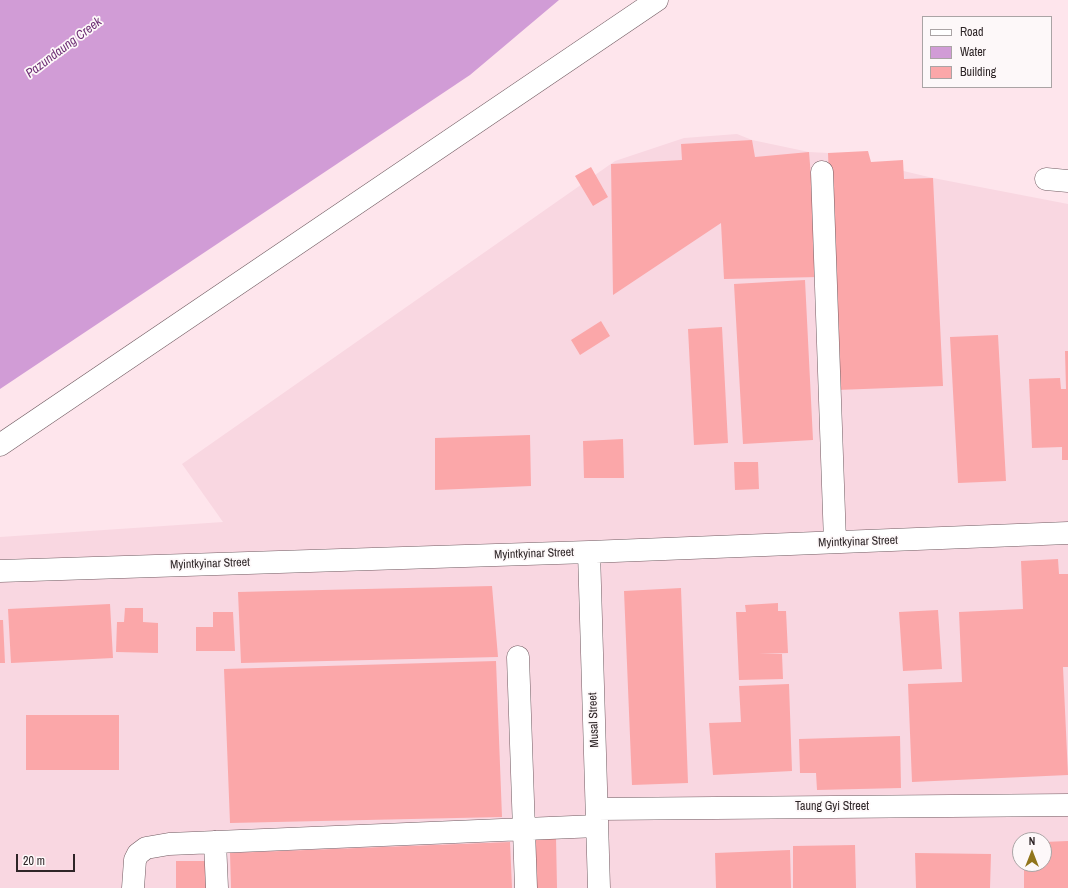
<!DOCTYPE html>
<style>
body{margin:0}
#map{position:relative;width:1068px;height:888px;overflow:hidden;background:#fee5ec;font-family:"Archivo Narrow",sans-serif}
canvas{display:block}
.legend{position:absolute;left:922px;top:16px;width:130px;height:72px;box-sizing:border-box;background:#fdf8f9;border:1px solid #aaa4a5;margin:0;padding:5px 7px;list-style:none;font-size:12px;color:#2e2527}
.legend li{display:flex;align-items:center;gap:8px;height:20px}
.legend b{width:20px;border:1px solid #aaa4a5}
.north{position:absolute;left:1012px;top:832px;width:40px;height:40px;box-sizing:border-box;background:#fdf8f9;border:1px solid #aaa4a5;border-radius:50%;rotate:0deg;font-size:11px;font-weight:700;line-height:16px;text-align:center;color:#2e2527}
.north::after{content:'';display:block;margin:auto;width:14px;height:18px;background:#91751b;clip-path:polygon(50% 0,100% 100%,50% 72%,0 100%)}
.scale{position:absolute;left:16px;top:854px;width:59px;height:18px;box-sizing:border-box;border:2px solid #2e2527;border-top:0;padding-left:5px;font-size:12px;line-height:14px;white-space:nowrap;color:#2e2527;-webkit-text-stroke:3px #fdf8f9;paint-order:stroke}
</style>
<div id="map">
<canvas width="1068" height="888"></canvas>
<ul class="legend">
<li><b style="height:5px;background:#fff"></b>Road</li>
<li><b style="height:11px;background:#d19cd6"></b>Water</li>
<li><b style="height:11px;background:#fba7a9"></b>Building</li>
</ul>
<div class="north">N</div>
<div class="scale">20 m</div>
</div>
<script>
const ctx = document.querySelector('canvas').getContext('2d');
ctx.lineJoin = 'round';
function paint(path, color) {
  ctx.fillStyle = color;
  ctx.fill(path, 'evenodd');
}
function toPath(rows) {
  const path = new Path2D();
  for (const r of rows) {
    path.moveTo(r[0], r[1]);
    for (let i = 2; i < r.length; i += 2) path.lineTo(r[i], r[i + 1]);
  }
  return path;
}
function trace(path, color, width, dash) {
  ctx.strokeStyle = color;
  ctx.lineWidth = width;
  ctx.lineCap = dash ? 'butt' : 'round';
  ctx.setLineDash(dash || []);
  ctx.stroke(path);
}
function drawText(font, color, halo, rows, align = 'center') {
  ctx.font = font + ' "Archivo Narrow",sans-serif';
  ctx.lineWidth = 3.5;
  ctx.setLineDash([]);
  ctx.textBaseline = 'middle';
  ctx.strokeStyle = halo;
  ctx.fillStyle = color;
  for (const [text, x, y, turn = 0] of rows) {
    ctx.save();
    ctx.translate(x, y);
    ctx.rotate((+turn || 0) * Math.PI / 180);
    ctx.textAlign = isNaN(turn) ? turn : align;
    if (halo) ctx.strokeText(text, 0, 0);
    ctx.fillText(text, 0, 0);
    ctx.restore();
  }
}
paint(toPath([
 [737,134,752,140,809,152,828,153,933,178,1068,204,1068,888,0,888,0,537,223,522,182,464,615,161,684,138],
 [1020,840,1044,840,1044,864,1020,864]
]), '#f9d7e1');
paint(toPath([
 [0,0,559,0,470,75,0,389]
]), '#d19cd6');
paint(toPath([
 [752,140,755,157,809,152,819,277,724,279,721,223,613,295,611,164,682,160,681,144],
 [868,151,871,162,903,160,904,179,933,178,943,386,837,390,828,153],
 [591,167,608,197,593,206,575,176],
 [805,280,813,440,743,444,734,284],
 [601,321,610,336,580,355,571,340],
 [722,327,728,443,694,445,688,329],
 [998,335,1006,481,958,483,950,337],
 [1065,351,1068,351,1068,460,1062,460,1062,447,1032,448,1029,379,1060,378,1061,389,1066,389],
 [530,435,531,486,435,490,435,438],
 [623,439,624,478,584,478,583,441],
 [734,462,758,462,759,489,735,490],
 [1058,559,1059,574,1068,574,1068,667,1063,667,1068,775,912,782,908,684,962,682,959,612,1023,609,1021,561],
 [492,586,498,657,241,663,238,592],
 [681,588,688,783,632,785,624,591],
 [778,603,778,611,786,611,788,653,759,654,782,654,783,679,739,680,736,612,746,612,745,605],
 [110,604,113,658,11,663,8,609],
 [125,608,143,608,143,622,158,623,158,653,116,652,117,622,124,622],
 [938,610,942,669,903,671,899,612],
 [213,612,233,612,235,651,196,651,196,627,213,627],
 [0,620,3,620,5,663,0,663],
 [496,661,502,817,230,823,224,669],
 [789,684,792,771,713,775,709,723,741,722,739,686],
 [26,715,119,715,119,770,26,770],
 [900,736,901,788,817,790,816,773,800,773,799,739],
 [556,837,557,888,530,888,533,838],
 [1068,841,1068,888,1024,888,1024,864,1044,864,1044,842],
 [510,842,512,888,231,888,230,853],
 [855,845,856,888,793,888,793,846],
 [790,850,791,888,716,888,715,853],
 [915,853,991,854,990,888,916,888],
 [176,861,209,861,209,888,176,888]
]), '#fba7a9');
const minor = toPath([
 [822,172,835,542],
 [1046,179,1068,181],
 [0,445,657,0],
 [589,552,599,888],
 [0,571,589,552,1068,533],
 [518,657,526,888],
 [597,809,1068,805],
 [215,842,217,888],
 [133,888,135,860,138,854,146,848,169,844,597,826]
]);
trace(minor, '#715c62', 23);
trace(minor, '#fff', 22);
drawText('12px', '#2e2527', '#fdf8f9', [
 ["Myintkyinar Street",858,542,-2],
 ["Myintkyinar Street",534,554,-2],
 ["Myintkyinar Street",210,564,-2],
 ["Musal Street",594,720,-92],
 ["Taung Gyi Street",832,807]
]);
drawText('italic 13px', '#6e2f75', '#fdf8f9', [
 ["Pazundaung Creek",64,48,-37]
]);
</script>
